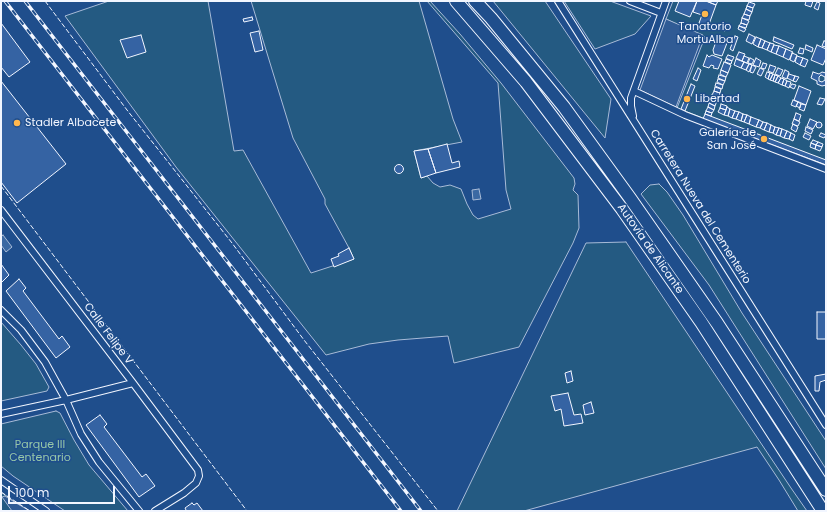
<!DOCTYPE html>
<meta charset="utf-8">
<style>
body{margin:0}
#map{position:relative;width:827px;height:512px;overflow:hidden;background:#1f4e8c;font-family:Poppins,sans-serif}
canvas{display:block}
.frame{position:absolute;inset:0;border:2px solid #f2f6ff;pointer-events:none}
.scale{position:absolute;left:8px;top:486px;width:107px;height:18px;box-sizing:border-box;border:2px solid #f2f6ff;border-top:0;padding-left:5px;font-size:12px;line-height:14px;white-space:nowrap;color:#f2f6ff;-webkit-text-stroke:3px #1f4e8c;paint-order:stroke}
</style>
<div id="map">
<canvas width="827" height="512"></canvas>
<div class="frame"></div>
<div class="scale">100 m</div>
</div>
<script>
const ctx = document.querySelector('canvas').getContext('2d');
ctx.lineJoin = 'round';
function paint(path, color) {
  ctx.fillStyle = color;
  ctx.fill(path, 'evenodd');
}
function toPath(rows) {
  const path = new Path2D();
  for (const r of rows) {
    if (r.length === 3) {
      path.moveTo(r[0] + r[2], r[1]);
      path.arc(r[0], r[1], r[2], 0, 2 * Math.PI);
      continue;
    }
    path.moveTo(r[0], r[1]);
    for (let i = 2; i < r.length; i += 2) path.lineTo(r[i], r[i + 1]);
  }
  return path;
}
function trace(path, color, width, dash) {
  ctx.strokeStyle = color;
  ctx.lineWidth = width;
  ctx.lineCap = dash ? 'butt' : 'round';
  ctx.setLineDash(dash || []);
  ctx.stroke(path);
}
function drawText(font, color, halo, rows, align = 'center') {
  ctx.font = font + ' Poppins,sans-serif';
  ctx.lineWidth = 3;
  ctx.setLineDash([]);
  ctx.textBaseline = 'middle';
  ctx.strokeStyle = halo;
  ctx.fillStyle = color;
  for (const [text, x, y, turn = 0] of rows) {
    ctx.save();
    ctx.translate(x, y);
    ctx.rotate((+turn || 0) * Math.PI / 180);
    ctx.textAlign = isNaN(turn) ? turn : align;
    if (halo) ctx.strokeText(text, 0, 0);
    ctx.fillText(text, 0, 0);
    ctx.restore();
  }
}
const green = toPath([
 [109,1,208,1,234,151,243,150,311,273,354,259,349,248,325,204,325,199,293,138,251,1,419,1,453,119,462,142,414,151,421,178,427,176,433,183,440,187,450,185,461,189,467,204,473,215,478,219,511,209,506,190,498,83,427,1,430,1,460,34,501,83,574,178,575,184,573,190,578,195,579,228,573,243,519,347,454,363,448,336,398,340,369,344,326,355,176,167,65,16,109,1],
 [493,1,545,1,611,99,605,138,493,1],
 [564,1,610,1,651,16,635,34,595,49,564,1],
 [673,1,826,1,826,166,677,108,705,37,666,19,673,1],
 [659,184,667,192,683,215,742,313,826,441,826,469,709,285,641,194,650,185,659,184],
 [626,242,791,488,807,511,798,511,779,480,757,447,524,511,457,511,586,243,626,242],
 [1,322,21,345,36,364,49,387,47,391,1,401,1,322],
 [56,411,60,413,74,440,89,465,128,511,65,511,13,476,1,466,1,424,56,411],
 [1,492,16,503,30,511,1,511,1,492]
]);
paint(green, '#245a82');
trace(green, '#a8bbd7', 1);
const parking = toPath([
 [666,19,703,35,676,107,640,90,666,19],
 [5,496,16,503,30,511,12,511,2,497,5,496]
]);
paint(parking, '#305b95');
trace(parking, '#a8bbd7', 1);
const water = toPath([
 [479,189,481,199,473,200,472,190,479,189],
 [3,235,12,247,6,252,1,245,1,237,3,235]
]);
paint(water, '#3b69a3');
trace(water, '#a8bbd7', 1);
const building = toPath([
 [679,1,697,1,690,17,675,11,679,1],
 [697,1,706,1,716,5,708,27,699,23,702,15,693,12,697,1],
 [706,1,718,1,716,5,706,1],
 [806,1,813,1,811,7,805,5,806,1],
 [749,2,755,4,753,8,747,6,749,2],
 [817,2,820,3,818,10,814,8,817,2],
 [747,6,753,8,752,12,746,9,747,6],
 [746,9,752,12,750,16,744,14,746,9],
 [744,14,750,16,749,20,742,18,744,14],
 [252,17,253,20,244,22,243,19,252,17],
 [742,18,749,21,747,25,741,23,742,18],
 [1,23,30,62,9,77,1,67,1,23],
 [741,23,747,25,746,28,739,26,741,23],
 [722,24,727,26,725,31,720,29,722,24],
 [739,26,746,29,744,32,738,29,739,26],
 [259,31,263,50,255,52,250,33,259,31],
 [749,34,755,37,752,44,746,41,749,34],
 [141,35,146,52,127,58,120,40,141,35],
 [735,36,738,37,733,51,730,49,735,36],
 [756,37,761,39,758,47,753,44,756,37],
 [774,37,794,45,792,49,773,41,774,37],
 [717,39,727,43,722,56,714,54,713,50,717,39],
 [761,39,765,41,762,48,758,47,761,39],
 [765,41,770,43,767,50,762,48,765,41],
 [824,41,826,41,826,47,822,46,824,41],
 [770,43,774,44,771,52,767,50,770,43],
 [774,45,779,46,776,54,771,52,774,45],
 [806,45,813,48,812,52,805,49,806,45],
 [817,45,826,49,826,58,823,65,811,60,817,45],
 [779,46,786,49,783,57,776,54,779,46],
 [800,48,804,49,803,54,798,53,800,48],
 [786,49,793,52,789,60,783,57,786,49],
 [739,52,745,54,742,61,736,58,739,52],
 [792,53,797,55,794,62,790,60,792,53],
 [707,55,709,57,712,55,722,59,718,69,713,68,714,66,711,65,709,68,703,66,707,55],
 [728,55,734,57,732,61,726,58,728,55],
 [744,56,749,58,747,63,742,61,744,56],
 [797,56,803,58,800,65,795,62,797,56],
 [750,58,754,60,752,64,748,63,750,58],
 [756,58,761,61,759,67,753,65,756,58],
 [803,58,808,60,805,67,800,65,803,58],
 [726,59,732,61,731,64,725,62,726,59],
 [736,59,744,62,741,68,734,65,736,59],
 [724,62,731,65,728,73,721,70,724,62],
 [744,62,749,64,746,70,741,68,744,62],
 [763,63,767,64,765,69,761,68,763,63],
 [749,64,752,65,749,72,746,70,749,64],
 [752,65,756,67,753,73,750,72,752,65],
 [770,65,776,67,773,73,768,71,770,65],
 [698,68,701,70,697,81,693,79,698,68],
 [760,68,764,70,761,76,757,74,760,68],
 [778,68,783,70,780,76,775,74,778,68],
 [721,70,728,73,726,77,720,74,721,70],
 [785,70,789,72,787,79,782,77,785,70],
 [767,72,770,73,768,79,765,77,767,72],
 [813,72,819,74,822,72,826,73,826,85,822,86,817,84,817,81,811,78,813,72],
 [770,73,773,74,770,80,768,79,770,73],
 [773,74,775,75,773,81,770,80,773,74],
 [789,74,795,76,793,81,787,78,789,74],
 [719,75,726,77,725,81,718,78,719,75],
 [775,75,778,76,775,82,773,81,775,75],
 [821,75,825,77,825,80,822,82,819,81,819,77,821,75],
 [778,76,781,78,778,83,775,82,778,76],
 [795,76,799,77,796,82,793,81,795,76],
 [781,78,784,79,782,85,778,83,781,78],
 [718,79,725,81,723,85,717,82,718,79],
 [784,79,787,81,785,86,782,85,784,79],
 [1,81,66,164,17,203,1,182,1,81],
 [787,81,791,82,789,88,785,86,787,81],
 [716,83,723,85,722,89,715,86,716,83],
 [691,84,695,86,685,111,681,109,691,84],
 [792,84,796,85,794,89,790,87,792,84],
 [799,86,811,91,806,105,794,100,799,86],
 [715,87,721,89,720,93,714,91,715,87],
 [714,91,720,93,719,97,712,95,714,91],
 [712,95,719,97,717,101,711,98,712,95],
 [711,98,717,101,715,106,709,103,711,98],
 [820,98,825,99,822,105,817,104,820,98],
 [793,100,798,102,796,107,791,105,793,100],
 [798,102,801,104,800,108,796,106,798,102],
 [709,103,715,106,714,110,708,107,709,103],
 [721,104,727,106,726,110,720,108,721,104],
 [801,104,806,105,804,111,799,109,801,104],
 [708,107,714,110,712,113,706,111,708,107],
 [727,107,730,109,728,116,724,115,727,107],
 [720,108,726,110,724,115,718,112,720,108],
 [730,109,735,111,732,118,728,116,730,109],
 [706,111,712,113,711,116,705,114,706,111],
 [735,111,739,112,736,119,732,118,735,111],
 [739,112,743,114,741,121,736,119,739,112],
 [796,113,801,115,799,121,794,119,796,113],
 [705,114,826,160,826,165,703,119,705,114],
 [743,114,747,115,744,122,741,121,743,114],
 [747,115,751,117,749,124,744,122,747,115],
 [751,117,759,120,756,127,749,124,751,117],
 [794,119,800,122,798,126,792,124,794,119],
 [810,119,817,122,813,129,807,126,810,119],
 [759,120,763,122,760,128,756,127,759,120],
 [763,122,767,123,764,130,760,128,763,122],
 [819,125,3],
 [767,123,771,125,769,132,764,130,767,123],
 [793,124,798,127,796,132,791,129,793,124],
 [771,125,775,127,773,133,769,132,771,125],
 [775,127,779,128,776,135,773,133,775,127],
 [806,127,813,130,811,134,805,131,806,127],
 [779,128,782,129,780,136,776,135,779,128],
 [782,129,787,131,784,138,780,136,782,129],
 [787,131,791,133,789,139,784,138,787,131],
 [791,133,795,135,793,141,789,139,791,133],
 [805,133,811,136,809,140,803,137,805,133],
 [821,133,826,135,824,138,819,136,821,133],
 [813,140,818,142,816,145,811,143,813,140],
 [818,142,823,144,822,147,816,145,818,142],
 [811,143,816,145,815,149,810,147,811,143],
 [447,144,452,163,459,161,460,167,436,173,428,149,447,144],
 [816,145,822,147,820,151,815,149,816,145],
 [428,149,436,173,421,178,414,151,428,149],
 [399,169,4.5],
 [349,248,354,259,334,267,331,259,339,256,338,254,349,248],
 [1,264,9,275,1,283,1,264],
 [19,279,26,288,23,291,59,339,62,336,70,347,56,358,6,291,19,279],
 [817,312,826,312,826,339,817,339,817,312],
 [571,371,573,381,567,383,565,373,571,371],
 [826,374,826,380,820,382,819,391,815,391,815,376,826,374],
 [568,393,574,415,581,414,583,423,564,426,561,409,555,411,551,396,568,393],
 [591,402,594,413,585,415,583,405,591,402],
 [100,415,107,424,104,427,142,477,146,474,155,486,139,497,86,425,100,415],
 [192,503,194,505,197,503,203,511,185,511,186,510,185,508,192,503]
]);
paint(building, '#3563a3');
trace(building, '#f2f6ff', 1);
const minor = toPath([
 [558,1,826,425],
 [630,1,661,13],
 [634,91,685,115,826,169],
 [633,116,631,106,631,98,666,1],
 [1,210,133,383,198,470,199,476,196,483,184,493,155,511],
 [1,310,21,330,45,362,66,400,81,434,99,462,139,511],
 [1,414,66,400,133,383],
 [1,480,46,511]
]);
const motorway = toPath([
 [456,1,526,82,622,209,701,322,823,511],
 [475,1,491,18,564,107,630,198,717,323,826,490]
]);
trace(minor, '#f2f6ff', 8);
trace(motorway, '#f2f6ff', 14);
trace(minor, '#1f4e8c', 6);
trace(motorway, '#1f4e8c', 12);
const rail = toPath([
 [5,1,401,511],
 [25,1,421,511]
]);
trace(rail, '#f2f6ff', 3.5);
trace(rail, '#1f4e8c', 2, [6]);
trace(toPath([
 [45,1,127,110,232,243,304,340,438,511],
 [1,186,247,511],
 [1,492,30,511]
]), '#f2f6ff', 1, [5, 2]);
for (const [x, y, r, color] of [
 [705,14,4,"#ffb74d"],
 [687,99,4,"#ffb74d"],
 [17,123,4,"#ffb74d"],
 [764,139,4,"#ffb74d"]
]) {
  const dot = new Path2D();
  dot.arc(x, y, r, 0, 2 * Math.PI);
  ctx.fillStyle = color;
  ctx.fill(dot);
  trace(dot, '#1f4e8c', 1.5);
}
drawText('11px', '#f2f6ff', '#1f4e8c', [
 ["Tanatorio",705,27,"center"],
 ["MortuAlba",705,40,"center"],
 ["Libertad",695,99],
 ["Stadler Albacete",25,123],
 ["Galería de",756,133,"right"],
 ["San José",756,146,"right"]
], 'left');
drawText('11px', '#f2f6ff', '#1f4e8c', [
 ["Carretera Nueva del Cementerio",700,207,58],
 ["Autovía de Alicante",650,249,55],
 ["Calle Felipe V",108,334,53]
]);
drawText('11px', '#97c8a6', '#1f4e8c', [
 ["Parque III",40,445],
 ["Centenario",40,458]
]);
</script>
